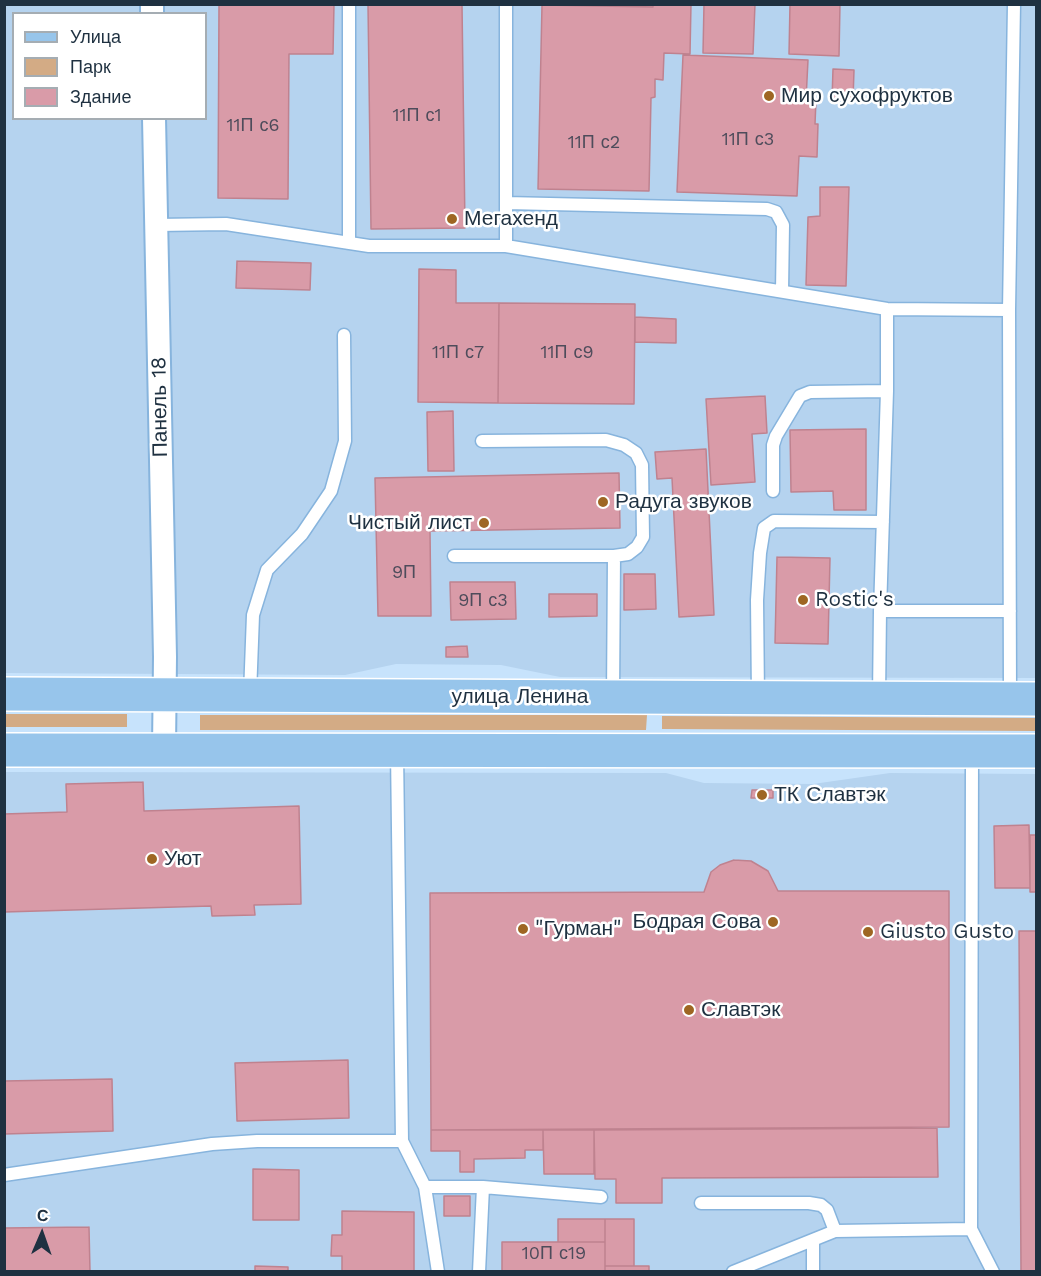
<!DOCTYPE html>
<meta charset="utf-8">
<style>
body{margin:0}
#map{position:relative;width:1041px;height:1276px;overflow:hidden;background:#c7e3fc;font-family:"Work Sans",sans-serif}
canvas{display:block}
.frame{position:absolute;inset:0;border:6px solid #1f3141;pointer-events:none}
.legend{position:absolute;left:12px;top:12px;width:195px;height:108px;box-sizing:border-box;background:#fff;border:2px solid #a5adb3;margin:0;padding:8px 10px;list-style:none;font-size:18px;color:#1f3141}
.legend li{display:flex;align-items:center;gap:12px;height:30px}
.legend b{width:30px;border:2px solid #a5adb3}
.north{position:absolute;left:12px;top:1204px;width:60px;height:60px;-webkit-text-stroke:4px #fff;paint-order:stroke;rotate:2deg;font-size:16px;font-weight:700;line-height:24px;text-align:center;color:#1f3141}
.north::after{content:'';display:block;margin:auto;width:21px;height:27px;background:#1f3141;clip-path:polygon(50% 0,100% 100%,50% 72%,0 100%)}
</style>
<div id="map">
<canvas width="1041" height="1276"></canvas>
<div class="frame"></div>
<ul class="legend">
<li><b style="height:8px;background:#97c5eb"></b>Улица</li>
<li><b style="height:16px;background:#d3ab85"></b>Парк</li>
<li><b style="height:16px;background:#d99ba8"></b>Здание</li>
</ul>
<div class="north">С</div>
</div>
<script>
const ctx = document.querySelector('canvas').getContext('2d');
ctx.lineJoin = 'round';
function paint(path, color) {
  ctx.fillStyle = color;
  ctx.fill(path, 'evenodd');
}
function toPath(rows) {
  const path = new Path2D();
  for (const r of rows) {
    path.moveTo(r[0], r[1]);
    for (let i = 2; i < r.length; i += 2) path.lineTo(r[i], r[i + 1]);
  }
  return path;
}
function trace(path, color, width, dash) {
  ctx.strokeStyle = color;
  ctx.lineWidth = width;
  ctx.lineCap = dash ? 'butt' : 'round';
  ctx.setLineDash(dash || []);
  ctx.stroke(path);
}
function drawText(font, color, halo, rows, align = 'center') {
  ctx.font = font + ' "Work Sans",sans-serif';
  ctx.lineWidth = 5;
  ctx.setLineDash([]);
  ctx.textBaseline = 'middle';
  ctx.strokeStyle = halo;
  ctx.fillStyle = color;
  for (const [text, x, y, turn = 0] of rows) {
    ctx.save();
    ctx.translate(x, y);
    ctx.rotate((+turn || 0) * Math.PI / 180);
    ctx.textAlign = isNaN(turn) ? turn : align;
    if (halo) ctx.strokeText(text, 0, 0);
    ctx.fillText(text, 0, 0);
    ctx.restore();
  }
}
paint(toPath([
 [5,5,1036,5,1036,678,560,677,501,665,396,664,345,675,5,673],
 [14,14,206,14,206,118,14,118],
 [5,772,666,773,704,783,813,784,890,773,1036,774,1036,1271,5,1272]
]), '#b5d3ef');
paint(toPath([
 [5,714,127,714,127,727,5,727],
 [200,715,647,715,646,730,200,730],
 [662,716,1036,718,1036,731,662,729]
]), '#d3ab85');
const building = toPath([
 [219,4,334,4,333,54,289,54,288,199,218,198,219,4],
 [462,4,465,228,371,229,368,5,462,4],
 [550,4,653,4,653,7,550,4],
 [653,4,691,4,690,54,664,53,663,80,655,79,655,97,651,98,649,191,538,189,542,5,653,7,653,4],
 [704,4,755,4,753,54,703,53,704,4],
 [790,4,840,4,839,56,789,54,790,4],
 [683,55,808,60,806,100,816,100,815,124,818,124,817,157,799,156,797,196,677,192,683,55],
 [833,69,854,70,853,100,832,100,833,69],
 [820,187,849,187,846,286,806,285,808,217,820,216,820,187],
 [237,261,311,263,310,290,236,288,237,261],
 [419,269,456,270,456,303,499,303,498,403,418,402,419,269],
 [499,303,635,304,634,404,498,403,499,303],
 [635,317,676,319,676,343,635,342,635,317],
 [765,396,767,433,752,434,755,482,711,485,706,399,765,396],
 [453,411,454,471,428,471,427,412,453,411],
 [866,429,866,510,834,510,833,491,791,492,790,430,866,429],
 [706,449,714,615,679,617,672,478,657,479,655,452,706,449],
 [619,473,620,528,430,531,431,616,378,616,375,478,619,473],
 [777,557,830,558,828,644,775,643,777,557],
 [624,574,655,574,656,609,624,610,624,574],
 [450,582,515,582,516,619,451,620,450,582],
 [549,594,597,594,597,616,549,617,549,594],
 [467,646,468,657,446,657,446,647,467,646],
 [143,782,144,811,299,806,301,904,254,905,255,915,212,916,211,906,4,912,4,814,67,812,66,784,143,782],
 [752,790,773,790,773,798,751,798,752,790],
 [1029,825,1030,888,995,888,994,826,1029,825],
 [1030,835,1036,835,1036,892,1030,892,1030,835],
 [734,860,751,861,768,871,778,891,949,891,949,1127,431,1130,430,893,704,892,711,872,720,865,734,860],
 [1019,931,1036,931,1036,1272,1021,1272,1019,931],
 [348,1060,349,1118,237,1121,235,1063,348,1060],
 [112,1079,113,1131,4,1134,4,1081,112,1079],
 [937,1128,938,1177,662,1178,662,1203,616,1203,616,1179,595,1179,594,1130,937,1128],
 [431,1130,543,1130,543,1150,525,1150,525,1158,474,1159,474,1172,460,1172,460,1151,431,1151,431,1130],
 [543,1130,594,1130,594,1174,544,1174,543,1130],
 [253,1169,299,1170,299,1220,253,1220,253,1169],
 [444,1196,470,1196,470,1216,444,1216,444,1196],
 [342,1211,414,1212,414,1272,342,1272,342,1256,331,1256,332,1235,342,1235,342,1211],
 [558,1219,605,1219,605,1242,558,1242,558,1219],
 [605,1219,634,1219,634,1266,605,1266,605,1219],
 [89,1227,90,1272,4,1272,4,1228,89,1227],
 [502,1242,605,1242,605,1272,502,1272,502,1242],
 [255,1266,288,1267,288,1272,255,1272,255,1266],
 [605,1266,649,1266,649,1272,605,1272,605,1266]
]);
paint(building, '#d99ba8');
trace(building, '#bf828f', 1.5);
const service = toPath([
 [506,4,506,246],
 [506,203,767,209,776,212,783,225,782,291],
 [157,225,226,224,369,246,506,246,887,309,1009,310],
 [349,243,349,4],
 [482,441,606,440,624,445,636,453,642,465,643,537,637,547,628,554,614,556],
 [773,491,773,445,776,436,800,396,810,392,887,391],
 [454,556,614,556,613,697],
 [880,611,1010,611],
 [250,694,253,615,267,570,302,534,331,491,345,441,344,335],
 [879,697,880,611,887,391,887,309],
 [758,698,757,600,760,553,764,528,774,521,883,522],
 [1010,698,1009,310,1014,4],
 [397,751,402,1141,425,1187,438,1272],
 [972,752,971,1229,993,1272],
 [4,1175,212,1144,257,1141,402,1141],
 [425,1187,483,1187,601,1197],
 [701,1203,809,1203,821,1205,827,1210,835,1231],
 [479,1272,483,1187],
 [733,1272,835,1231,971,1229],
 [813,1272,813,1240]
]);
const minor = toPath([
 [152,4,152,14],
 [154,118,165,657,164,749]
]);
const primary = toPath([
 [4,694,1036,699],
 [4,750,1036,751]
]);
trace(service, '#87b4dd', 15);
trace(minor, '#87b4dd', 26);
trace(primary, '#fff', 36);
trace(service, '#fff', 12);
trace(minor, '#fff', 22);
trace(primary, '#97c5eb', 33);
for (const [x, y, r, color] of [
 [769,96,6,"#9e6623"],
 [452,219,6,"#9e6623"],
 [603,502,6,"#9e6623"],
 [484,523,6,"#9e6623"],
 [803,600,6,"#9e6623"],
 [762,795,6,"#9e6623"],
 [152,859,6,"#9e6623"],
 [773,922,6,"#9e6623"],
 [523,929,6,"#9e6623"],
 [868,932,6,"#9e6623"],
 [689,1010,6,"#9e6623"]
]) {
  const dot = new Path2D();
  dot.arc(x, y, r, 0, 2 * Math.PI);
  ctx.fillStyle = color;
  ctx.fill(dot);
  trace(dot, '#fff', 2);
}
drawText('18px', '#4e4c5b', null, [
 ["11П с1",417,116],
 ["11П с6",253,126],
 ["11П с3",748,140],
 ["11П с2",594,143],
 ["11П с7",458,353],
 ["11П с9",567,353],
 ["9П",404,573],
 ["9П с3",483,601],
 ["10П с19",554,1254]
]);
drawText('21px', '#1f3141', '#fff', [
 ["Мир сухофруктов",781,96],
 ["Мегахенд",464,219],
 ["Радуга звуков",615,502],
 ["Чистый лист",472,523,"right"],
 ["Rostic's",815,600],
 ["ТК Славтэк",774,795],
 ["Уют",164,859],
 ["Бодрая Сова",761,922,"right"],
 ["\"Гурман\"",535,929],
 ["Giusto Gusto",880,932],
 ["Славтэк",701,1010]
], 'left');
drawText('21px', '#1f3141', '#fff', [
 ["Панель 18",160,407,-91],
 ["улица Ленина",520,697]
]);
</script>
